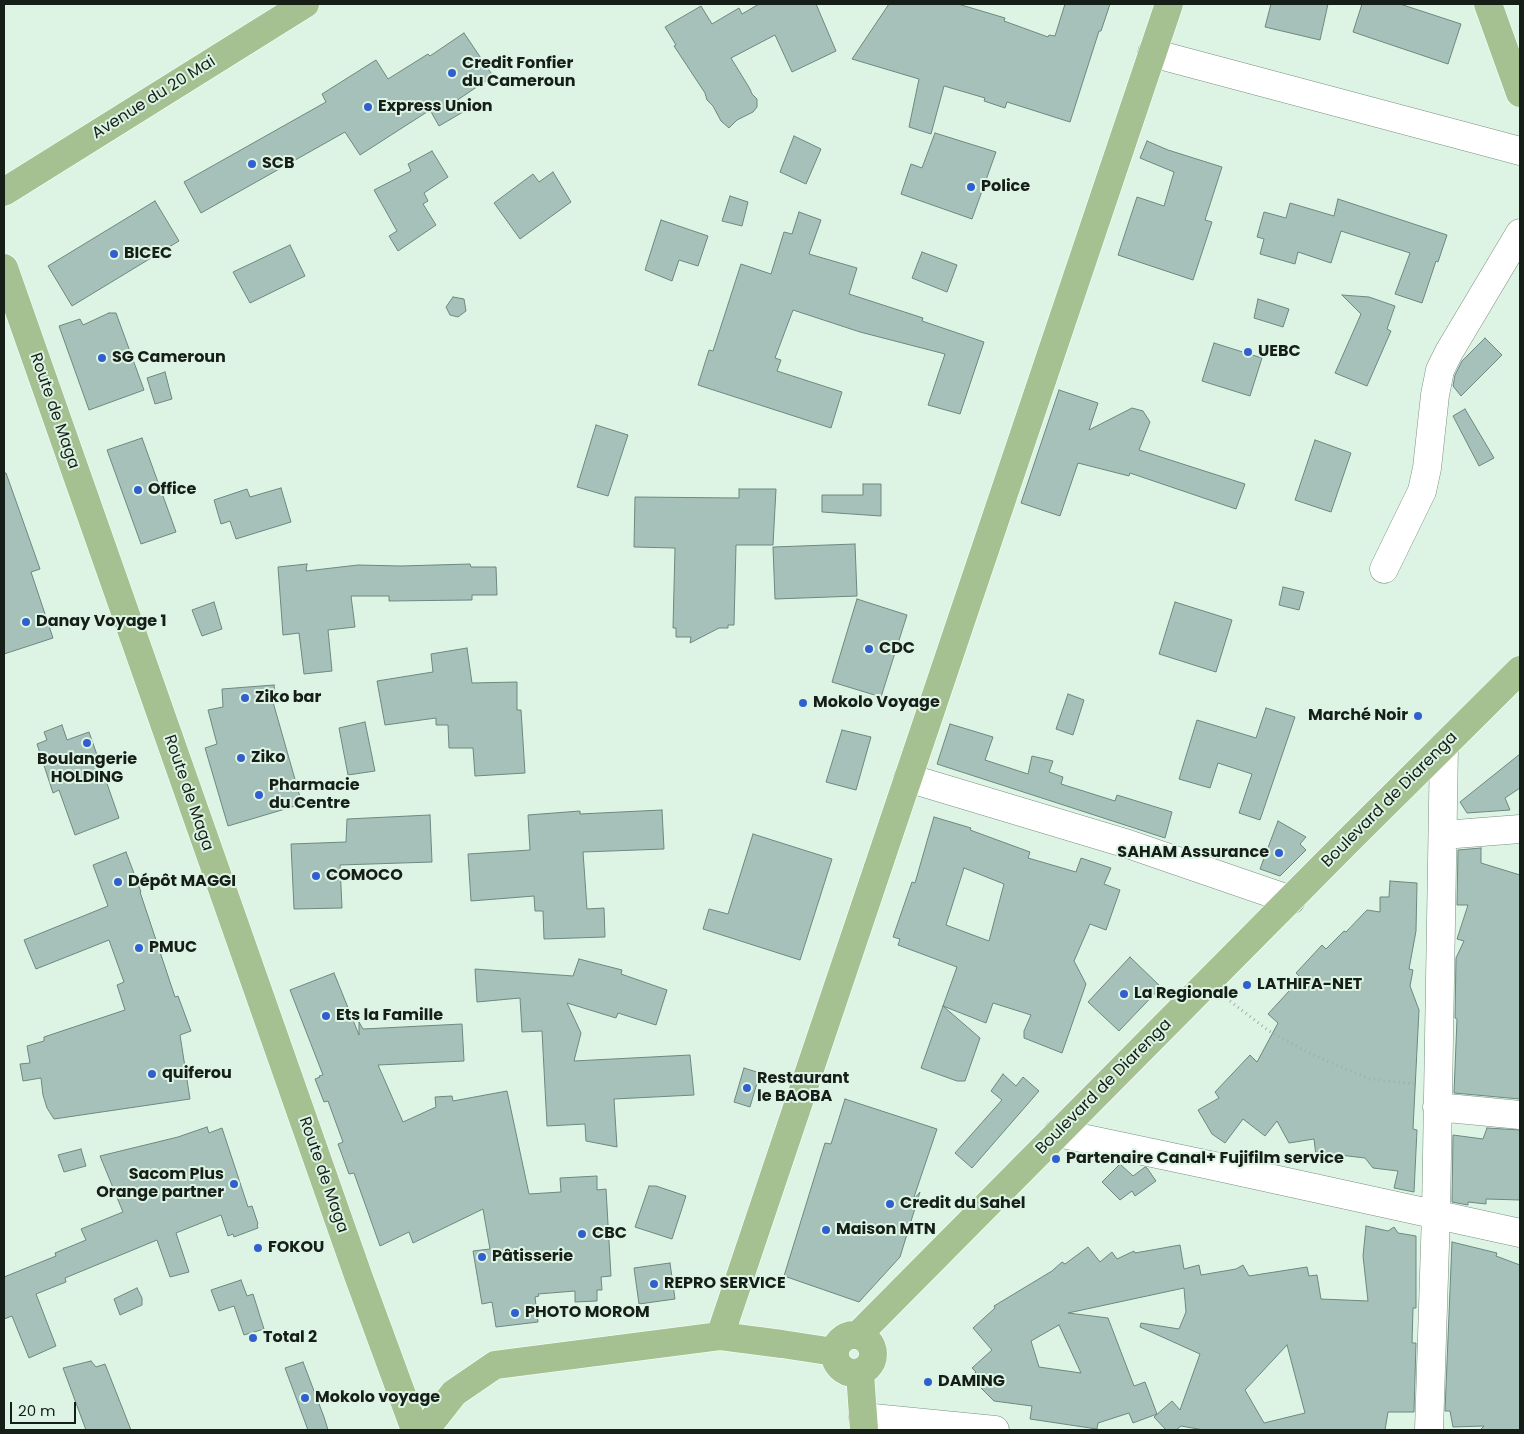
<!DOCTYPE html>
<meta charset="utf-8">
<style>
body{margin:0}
#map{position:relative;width:1524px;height:1434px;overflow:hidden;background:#ddf4e4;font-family:Poppins,sans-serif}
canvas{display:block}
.frame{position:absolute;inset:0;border:5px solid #161e18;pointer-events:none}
.scale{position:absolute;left:10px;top:1402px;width:66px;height:22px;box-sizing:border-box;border:2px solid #161e18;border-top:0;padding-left:6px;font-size:15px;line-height:18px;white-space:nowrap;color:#161e18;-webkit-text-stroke:4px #ddf4e4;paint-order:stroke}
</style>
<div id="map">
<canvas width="1524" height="1434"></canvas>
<div class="frame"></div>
<div class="scale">20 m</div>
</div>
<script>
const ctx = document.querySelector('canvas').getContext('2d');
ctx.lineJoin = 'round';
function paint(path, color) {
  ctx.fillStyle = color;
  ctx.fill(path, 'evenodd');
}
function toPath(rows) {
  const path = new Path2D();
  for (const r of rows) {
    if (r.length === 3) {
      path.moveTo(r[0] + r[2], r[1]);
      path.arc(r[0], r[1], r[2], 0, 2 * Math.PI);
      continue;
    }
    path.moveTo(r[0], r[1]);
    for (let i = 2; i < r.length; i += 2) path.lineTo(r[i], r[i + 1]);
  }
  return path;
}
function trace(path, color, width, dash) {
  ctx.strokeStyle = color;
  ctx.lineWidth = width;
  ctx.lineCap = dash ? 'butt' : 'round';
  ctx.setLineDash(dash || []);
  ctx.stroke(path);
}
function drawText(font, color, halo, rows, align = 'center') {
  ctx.font = font + ' Poppins,sans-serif';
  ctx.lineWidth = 4;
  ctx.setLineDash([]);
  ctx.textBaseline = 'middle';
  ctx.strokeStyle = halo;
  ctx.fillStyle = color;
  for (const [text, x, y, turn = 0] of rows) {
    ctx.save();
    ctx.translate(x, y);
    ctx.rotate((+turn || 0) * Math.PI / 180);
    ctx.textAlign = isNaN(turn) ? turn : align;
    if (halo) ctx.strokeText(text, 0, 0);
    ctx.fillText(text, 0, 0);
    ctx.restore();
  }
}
const building = toPath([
 [759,4,816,4,836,51,792,72,775,35,731,58,750,89,752,94,757,99,757,107,753,112,737,120,729,128,721,121,713,106,707,100,705,93,674,46,676,45,665,27,701,6,712,24,739,8,742,14,759,4],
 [889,4,958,4,1005,18,1004,21,1048,37,1049,35,1055,36,1065,4,1110,4,1101,31,1099,31,1070,122,1007,102,1005,108,984,101,985,98,944,86,931,134,909,127,919,79,852,59,889,4],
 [1271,4,1328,4,1320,40,1265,27,1271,4],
 [1362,4,1400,4,1461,24,1448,64,1353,32,1362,4],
 [464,33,493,76,456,101,463,112,439,126,430,110,360,155,345,132,201,213,184,182,326,102,322,94,376,60,388,79,428,54,430,56,464,33],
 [935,133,996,152,972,219,901,194,911,164,922,168,935,133],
 [794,136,821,149,806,184,780,172,794,136],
 [1147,141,1168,150,1222,167,1205,220,1212,222,1193,280,1118,255,1137,197,1164,206,1174,172,1140,158,1147,141],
 [432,151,448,177,424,193,428,201,423,204,436,225,398,251,389,236,397,231,374,190,411,171,408,164,432,151],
 [553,172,571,202,520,239,494,203,533,174,539,182,553,172],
 [730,196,748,202,742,226,722,221,730,196],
 [1338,199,1447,235,1438,262,1436,261,1422,303,1395,294,1410,253,1341,231,1331,263,1298,252,1295,264,1260,254,1264,239,1257,237,1264,212,1286,218,1290,203,1334,216,1338,199],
 [155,201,179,241,72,306,48,266,155,201],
 [799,212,821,220,809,254,857,268,849,294,923,318,922,321,984,342,960,414,928,405,945,354,860,332,793,310,775,358,781,360,777,371,842,392,831,428,698,385,709,350,713,351,741,264,771,274,784,232,792,234,799,212],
 [661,220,708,236,698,266,679,260,672,281,645,270,661,220],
 [290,245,305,276,250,303,233,272,290,245],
 [922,252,957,265,947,292,912,278,922,252],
 [1342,295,1369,297,1395,306,1387,329,1391,331,1367,386,1335,373,1361,314,1342,295],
 [453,297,464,299,466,311,458,317,450,315,446,307,453,297],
 [1258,299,1289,309,1283,327,1254,318,1258,299],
 [109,313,116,313,144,390,89,410,59,326,80,319,83,325,109,313],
 [1485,338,1502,355,1461,396,1453,386,1455,375,1462,361,1485,338],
 [1214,343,1262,358,1250,396,1202,381,1214,343],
 [165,372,172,399,155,404,147,378,165,372],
 [1059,390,1098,403,1089,430,1132,408,1143,411,1150,422,1139,450,1245,484,1236,509,1130,473,1129,476,1078,463,1060,516,1021,503,1059,390],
 [1465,409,1494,458,1479,466,1453,416,1465,409],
 [596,425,628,435,608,496,577,487,596,425],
 [142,438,176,532,141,544,107,450,142,438],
 [1315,440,1351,453,1331,512,1295,500,1315,440],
 [4,473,6,473,40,569,31,572,53,638,4,654,4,473],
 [863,484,881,484,881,516,822,512,822,495,863,495,863,484],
 [281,488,291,522,236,539,230,521,221,524,214,500,247,489,250,497,281,488],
 [739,489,776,489,773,545,736,545,734,625,728,625,728,628,719,628,690,643,691,637,676,637,676,628,673,628,675,548,634,547,635,497,739,498,739,489],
 [855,544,857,596,775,599,773,547,855,544],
 [307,564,306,571,358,565,401,566,470,564,471,567,496,567,497,595,472,595,472,600,389,601,389,596,351,596,355,627,328,630,332,671,304,674,299,633,283,635,278,567,307,564],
 [1283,587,1304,592,1299,610,1279,605,1283,587],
 [857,599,907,615,881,697,832,682,857,599],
 [214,602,222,629,202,636,192,610,214,602],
 [1175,602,1232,620,1216,672,1159,654,1175,602],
 [467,648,472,683,517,682,517,710,521,710,525,773,475,776,473,748,449,748,448,725,436,725,436,718,385,725,377,681,433,672,431,654,467,648],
 [274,685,276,702,273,702,302,804,228,826,205,748,217,744,208,710,223,707,222,689,274,685],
 [1068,694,1084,700,1073,735,1056,729,1068,694],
 [1266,708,1295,717,1260,820,1239,813,1252,774,1218,763,1210,788,1179,779,1197,720,1256,738,1266,708],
 [365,722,375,771,348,775,339,728,365,722],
 [950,724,993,737,985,760,1028,774,1032,756,1053,761,1049,772,1063,777,1061,784,1115,801,1117,795,1172,812,1165,838,937,764,950,724],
 [62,725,67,740,89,732,119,818,75,835,59,790,53,793,37,744,47,740,44,732,62,725],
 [842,730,871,737,856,790,826,782,842,730],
 [1520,754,1520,788,1505,798,1510,810,1467,813,1460,802,1520,754],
 [662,810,664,849,583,852,587,909,604,908,605,937,544,939,543,911,535,911,534,896,471,901,468,854,530,850,528,815,580,811,580,814,662,810],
 [430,815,432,862,340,865,342,908,294,909,291,844,346,842,347,819,430,815],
 [934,817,971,828,970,830,1030,852,1028,858,1076,872,1081,858,1111,868,1104,884,1120,890,1106,930,1090,924,1074,961,1086,984,1062,1053,1024,1038,1024,1031,1031,1015,993,1003,986,1023,943,1006,957,967,898,945,900,939,893,937,912,882,915,883,934,817],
 [964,868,1004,884,989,941,946,925,964,868],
 [1278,821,1306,837,1300,844,1306,850,1280,876,1260,869,1278,821],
 [753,834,832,859,800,960,703,929,709,909,728,914,753,834],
 [1481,848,1481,863,1520,875,1520,1099,1454,1093,1457,1019,1455,1018,1456,958,1464,941,1457,939,1468,905,1457,905,1458,850,1481,848],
 [126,852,141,892,140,892,175,997,178,996,191,1031,180,1035,190,1099,54,1119,47,1108,43,1095,41,1078,23,1081,20,1064,30,1063,27,1046,44,1041,44,1037,125,1010,117,985,124,982,109,940,36,969,24,940,108,906,93,865,126,852],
 [1390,881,1417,883,1416,931,1409,969,1413,970,1410,986,1419,1010,1413,1129,1417,1130,1414,1192,1394,1188,1398,1171,1373,1168,1365,1158,1331,1154,1316,1156,1314,1139,1289,1143,1277,1121,1265,1136,1243,1119,1225,1143,1212,1134,1198,1110,1219,1098,1215,1092,1250,1055,1257,1062,1278,1023,1268,1014,1301,978,1296,973,1322,945,1326,949,1344,931,1346,932,1367,910,1380,912,1380,897,1389,897,1390,881],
 [1130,957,1161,987,1119,1031,1088,1002,1130,957],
 [579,959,622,970,621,974,667,990,656,1025,618,1013,616,1018,567,1003,581,1033,574,1061,690,1055,694,1095,614,1099,617,1147,586,1141,585,1124,547,1126,542,1031,522,1032,520,998,477,1002,475,969,573,976,579,959],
 [334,973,359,1035,359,1022,363,1029,462,1024,464,1061,378,1065,403,1122,436,1107,435,1097,452,1096,453,1101,507,1091,529,1194,561,1192,560,1178,597,1176,597,1190,606,1189,611,1276,601,1277,602,1290,597,1290,597,1301,575,1302,575,1291,538,1294,539,1296,535,1297,538,1322,496,1327,492,1302,482,1304,473,1251,490,1249,483,1209,413,1243,409,1232,380,1246,354,1173,349,1174,338,1144,343,1142,328,1101,324,1102,315,1079,320,1077,319,1076,323,1075,290,990,334,973],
 [943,1006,980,1038,965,1081,957,1081,921,1068,943,1006],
 [744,1068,760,1073,750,1107,734,1102,744,1068],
 [1003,1074,1016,1086,1023,1077,1039,1091,972,1168,955,1153,1002,1100,991,1091,1003,1074],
 [845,1099,937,1129,913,1200,920,1192,900,1257,859,1302,784,1276,825,1143,831,1144,845,1099],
 [207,1127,209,1133,222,1128,248,1207,252,1206,258,1224,257,1225,258,1228,234,1237,233,1234,228,1236,221,1215,176,1233,189,1272,170,1277,157,1240,65,1278,66,1282,36,1294,56,1346,29,1358,12,1316,4,1319,4,1277,56,1256,55,1253,86,1240,81,1229,123,1212,100,1156,178,1137,207,1127],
 [1487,1128,1520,1130,1520,1200,1486,1199,1486,1204,1468,1202,1468,1205,1452,1202,1453,1135,1483,1139,1487,1128],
 [81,1149,86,1166,64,1172,58,1155,81,1149],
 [1120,1164,1133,1176,1145,1167,1147,1168,1156,1181,1135,1196,1132,1191,1120,1200,1102,1182,1120,1164],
 [649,1186,656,1186,686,1196,672,1239,635,1227,649,1186],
 [1366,1226,1388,1231,1394,1227,1398,1233,1416,1236,1416,1308,1413,1308,1412,1343,1416,1343,1414,1412,1388,1412,1385,1430,1204,1430,1181,1426,1176,1430,1166,1430,1154,1417,1172,1401,1180,1410,1200,1354,1140,1327,1141,1323,1179,1329,1186,1312,1184,1288,1068,1313,1108,1318,1134,1386,1145,1382,1157,1414,1133,1423,1129,1413,1098,1423,1097,1429,1030,1419,1032,1406,994,1401,970,1377,976,1372,972,1368,992,1350,973,1328,995,1308,994,1306,1052,1271,1062,1262,1065,1264,1088,1247,1100,1262,1112,1252,1117,1259,1134,1251,1135,1253,1180,1245,1184,1269,1199,1265,1201,1275,1236,1269,1243,1265,1249,1276,1307,1267,1309,1276,1317,1275,1321,1299,1368,1301,1363,1256,1366,1226],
 [1059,1325,1081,1373,1039,1367,1031,1341,1059,1325],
 [1287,1345,1305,1413,1264,1423,1245,1390,1287,1345],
 [1452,1242,1497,1253,1496,1256,1520,1265,1520,1430,1480,1430,1484,1426,1453,1427,1450,1411,1445,1411,1452,1242],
 [670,1263,675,1299,639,1304,634,1268,670,1263],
 [241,1280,247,1296,253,1294,264,1329,244,1335,234,1306,219,1311,211,1290,241,1280],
 [137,1288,142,1298,142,1305,120,1315,114,1299,137,1288],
 [91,1361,96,1367,105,1364,131,1430,86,1430,63,1368,91,1361],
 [303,1362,324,1417,328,1430,308,1430,285,1368,303,1362]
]);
paint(building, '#a5c1b9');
trace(building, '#6c8880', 1);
const minor = toPath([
 [1152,53,1520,151],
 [1384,569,1422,491,1427,468,1435,395,1440,370,1449,352,1520,233],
 [908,778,1128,844,1291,900],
 [1443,835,1520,829],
 [1437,1107,1520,1115],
 [1058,1133,1214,1166,1520,1233],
 [863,1417,995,1430],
 [1429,1430,1436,1214,1444,746]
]);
const major = toPath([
 [1488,4,1520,93],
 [4,192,305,4],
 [4,268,359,1278,415,1430],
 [854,1354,19],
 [858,1335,1347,842,1520,670],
 [720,1336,1169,4],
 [860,1373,864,1430],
 [425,1430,454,1393,495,1365,720,1336,782,1344,834,1352]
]);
trace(minor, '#7a8f80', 29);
trace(major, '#fff', 29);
trace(toPath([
 [1226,998,1269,1031,1315,1056,1370,1079,1385,1081,1415,1084]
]), '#9eb1a4', 3, [1, 4]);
trace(minor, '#fff', 28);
trace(major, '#a6c191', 28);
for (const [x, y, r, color] of [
 [452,73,5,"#315fce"],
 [368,107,5,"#315fce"],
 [252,164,5,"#315fce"],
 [971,187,5,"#315fce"],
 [114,254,5,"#315fce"],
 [1248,352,5,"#315fce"],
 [102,358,5,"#315fce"],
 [138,490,5,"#315fce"],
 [26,622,5,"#315fce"],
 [869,649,5,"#315fce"],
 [245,698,5,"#315fce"],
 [803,703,5,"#315fce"],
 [1418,716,5,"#315fce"],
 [87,743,5,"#315fce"],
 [241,758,5,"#315fce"],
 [259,795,5,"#315fce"],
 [1279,853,5,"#315fce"],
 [316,876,5,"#315fce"],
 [118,882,5,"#315fce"],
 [139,948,5,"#315fce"],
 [1247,985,5,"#315fce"],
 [1124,994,5,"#315fce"],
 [326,1016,5,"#315fce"],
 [152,1074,5,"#315fce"],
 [747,1088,5,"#315fce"],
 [1056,1159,5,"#315fce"],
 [234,1184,5,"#315fce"],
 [890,1204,5,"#315fce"],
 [826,1230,5,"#315fce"],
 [582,1234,5,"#315fce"],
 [258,1248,5,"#315fce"],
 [482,1257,5,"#315fce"],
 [654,1284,5,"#315fce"],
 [515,1313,5,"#315fce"],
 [253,1338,5,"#315fce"],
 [928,1382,5,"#315fce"],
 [305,1398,5,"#315fce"]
]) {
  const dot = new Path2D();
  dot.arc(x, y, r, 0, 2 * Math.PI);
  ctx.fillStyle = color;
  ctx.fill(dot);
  trace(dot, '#ddf4e4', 2);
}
drawText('bold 16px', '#161e18', '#ddf4e4', [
 ["Credit Fonfier",462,64],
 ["du Cameroun",462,82],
 ["Express Union",378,107],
 ["SCB",262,164],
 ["Police",981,187],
 ["BICEC",124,254],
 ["UEBC",1258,352],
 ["SG Cameroun",112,358],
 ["Office",148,490],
 ["Danay Voyage 1",36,622],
 ["CDC",879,649],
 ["Ziko bar",255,698],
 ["Mokolo Voyage",813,703],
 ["Marché Noir",1408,716,"right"],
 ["Ziko",251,758],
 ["Boulangerie",87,760,"center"],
 ["HOLDING",87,778,"center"],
 ["Pharmacie",269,786],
 ["du Centre",269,804],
 ["SAHAM Assurance",1269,853,"right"],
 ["COMOCO",326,876],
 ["Dépôt MAGGI",128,882],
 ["PMUC",149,948],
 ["LATHIFA-NET",1257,985],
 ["La Regionale",1134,994],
 ["Ets la Famille",336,1016],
 ["quiferou",162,1074],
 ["Restaurant",757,1079],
 ["le BAOBA",757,1097],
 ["Partenaire Canal+ Fujifilm service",1066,1159],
 ["Sacom Plus",224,1175,"right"],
 ["Orange partner",224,1193,"right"],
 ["Credit du Sahel",900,1204],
 ["Maison MTN",836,1230],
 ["CBC",592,1234],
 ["FOKOU",268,1248],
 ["Pâtisserie",492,1257],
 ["REPRO SERVICE",664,1284],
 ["PHOTO MOROM",525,1313],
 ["Total 2",263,1338],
 ["DAMING",938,1382],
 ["Mokolo voyage",315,1398]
], 'left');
drawText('16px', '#161e18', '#ddf4e4', [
 ["Avenue du 20 Mai",154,98,-32],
 ["Route de Maga",54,411,71],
 ["Route de Maga",188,793,71],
 ["Boulevard de Diarenga",1390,800,-45],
 ["Boulevard de Diarenga",1104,1087,-45],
 ["Route de Maga",323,1175,71]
]);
</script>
